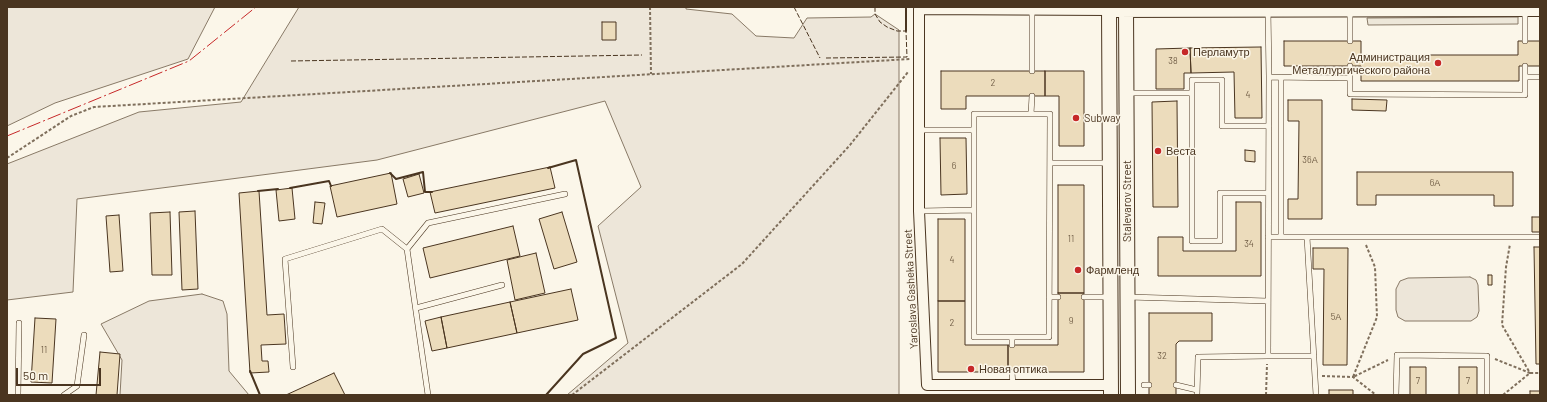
<!DOCTYPE html>
<meta charset="utf-8">
<style>
body{margin:0}
#map{position:relative;width:1547px;height:402px;overflow:hidden;background:#fbf6e9;font-family:Barlow,sans-serif}
canvas{display:block}
.frame{position:absolute;inset:0;border:8px solid #4a3520;pointer-events:none}
.scale{position:absolute;left:16px;top:368px;width:85px;height:18px;box-sizing:border-box;border:2px solid #4a3520;border-top:0;padding-left:5px;font-size:12px;line-height:14px;white-space:nowrap;color:#4a3520;-webkit-text-stroke:3px #fbf6e9;paint-order:stroke}
</style>
<div id="map">
<canvas width="1547" height="402"></canvas>
<div class="frame"></div>
<div class="scale">50 m</div>
</div>
<script>
const ctx = document.querySelector('canvas').getContext('2d');
ctx.lineJoin = 'round';
function paint(path, color) {
  ctx.fillStyle = color;
  ctx.fill(path, 'evenodd');
}
function toPath(rows) {
  const path = new Path2D();
  for (const r of rows) {
    path.moveTo(r[0], r[1]);
    for (let i = 2; i < r.length; i += 2) path.lineTo(r[i], r[i + 1]);
  }
  return path;
}
function trace(path, color, width, dash) {
  ctx.strokeStyle = color;
  ctx.lineWidth = width;
  ctx.lineCap = dash ? 'butt' : 'round';
  ctx.setLineDash(dash || []);
  ctx.stroke(path);
}
function drawText(font, color, halo, rows, align = 'center') {
  ctx.font = font + ' Barlow,sans-serif';
  ctx.lineWidth = 3;
  ctx.setLineDash([]);
  ctx.textBaseline = 'middle';
  ctx.strokeStyle = halo;
  ctx.fillStyle = color;
  for (const [text, x, y, turn = 0] of rows) {
    ctx.save();
    ctx.translate(x, y);
    ctx.rotate((+turn || 0) * Math.PI / 180);
    ctx.textAlign = isNaN(turn) ? turn : align;
    if (halo) ctx.strokeText(text, 0, 0);
    ctx.fillText(text, 0, 0);
    ctx.restore();
  }
}
const green = toPath([
 [7,7,215,7,188,59,55,103,7,126,7,7],
 [299,7,686,7,686,9,732,14,756,36,794,38,807,18,871,17,875,14,899,30,899,395,567,395,628,343,598,226,641,187,605,101,377,160,77,199,73,292,7,300,7,164,139,112,241,102,299,7],
 [1470,277,1476,280,1478,285,1479,311,1477,317,1471,321,1405,321,1398,317,1396,310,1396,289,1400,281,1408,278,1470,277],
 [202,294,223,301,227,314,229,371,249,395,120,395,122,360,101,324,149,301,202,294]
]);
paint(green, '#ede6d9');
trace(green, '#887966', 1);
const parking = toPath([
 [1518,17,1518,24,1368,25,1367,18,1518,17]
]);
paint(parking, '#ede7d9');
trace(parking, '#887966', 1);
const building = toPath([
 [602,22,616,22,616,40,602,40,602,22],
 [1284,41,1361,41,1361,55,1518,55,1518,41,1540,41,1540,66,1519,66,1519,81,1361,81,1361,66,1284,66,1284,41],
 [1261,47,1262,118,1235,118,1234,72,1191,73,1190,48,1261,47],
 [1190,48,1191,73,1184,73,1184,89,1156,89,1156,49,1190,48],
 [941,71,1045,71,1045,96,966,96,966,109,941,109,941,71],
 [1045,71,1084,71,1084,146,1059,146,1059,96,1045,96,1045,71],
 [1352,99,1387,100,1386,111,1352,110,1352,99],
 [1288,100,1322,100,1322,219,1288,219,1288,199,1298,199,1299,121,1288,121,1288,100],
 [1177,101,1178,207,1153,207,1152,102,1177,101],
 [940,138,966,138,967,194,941,195,940,138],
 [1245,150,1255,151,1255,162,1245,161,1245,150],
 [550,167,555,188,435,213,430,192,550,167],
 [1357,172,1513,172,1513,206,1494,206,1494,195,1376,195,1376,205,1357,205,1357,172],
 [391,173,397,204,337,217,330,186,391,173],
 [419,174,424,193,408,197,403,179,419,174],
 [1058,185,1084,185,1084,293,1058,293,1058,185],
 [292,188,295,219,279,221,276,190,292,188],
 [259,191,267,315,284,314,286,344,261,345,262,361,268,361,269,372,250,373,239,193,259,191],
 [315,202,325,203,322,224,313,223,315,202],
 [1236,202,1261,202,1261,276,1158,276,1158,237,1183,237,1183,251,1236,251,1236,202],
 [195,211,198,289,182,290,179,212,195,211],
 [170,212,172,275,152,275,150,213,170,212],
 [562,212,577,262,554,269,539,219,562,212],
 [119,215,123,271,110,272,106,216,119,215],
 [1532,217,1540,217,1540,232,1532,232,1532,217],
 [938,219,965,219,965,301,938,301,938,219],
 [513,226,520,256,430,278,423,248,513,226],
 [1534,247,1540,247,1540,364,1536,364,1534,247],
 [1313,248,1348,248,1347,365,1323,365,1324,269,1313,269,1313,248],
 [536,253,545,293,515,300,507,260,536,253],
 [1488,275,1492,275,1492,285,1488,285,1488,275],
 [571,289,578,320,517,333,510,302,571,289],
 [1058,293,1084,293,1084,372,1008,372,1008,345,1058,345,1058,293],
 [938,301,965,301,965,345,1008,345,1008,372,938,372,938,301],
 [510,302,517,333,447,348,441,317,510,302],
 [1149,313,1212,313,1212,341,1179,341,1176,344,1176,395,1149,395,1149,313],
 [441,317,447,348,432,351,425,321,441,317],
 [35,318,56,319,52,383,31,382,35,318],
 [100,352,120,354,117,395,96,395,100,352],
 [1410,367,1426,367,1426,395,1410,395,1410,367],
 [1459,367,1477,367,1477,395,1459,395,1459,367],
 [334,373,345,395,286,395,334,373],
 [1329,390,1353,390,1353,395,1329,395,1329,390],
 [1530,391,1540,391,1540,395,1530,395,1530,391]
]);
paint(building, '#ecdcbc');
trace(building, '#4a3520', 1);
const lane = toPath([
 [1032,10,1032,71],
 [1268,10,1269,77],
 [1525,10,1525,41],
 [1350,41,1350,10],
 [1350,66,1350,78],
 [1525,66,1525,77],
 [1281,77,1281,237],
 [1127,93,1192,93],
 [974,114,1050,114,1049,337,974,337,974,114],
 [1031,114,1032,96],
 [919,130,974,130],
 [1050,163,1109,163],
 [1268,193,1220,193,1220,241,1192,241,1192,80,1222,80,1222,126,1269,126],
 [919,211,974,210],
 [1268,237,1540,237],
 [1307,237,1316,395],
 [407,249,428,223,565,194],
 [1049,297,1058,297],
 [1084,297,1109,297],
 [1128,297,1268,301],
 [416,308,502,285],
 [1012,337,1012,345],
 [1268,356,1314,356],
 [293,367,285,259,382,229,407,249,428,395],
 [1012,372,1013,385],
 [1144,385,1149,385],
 [1176,385,1197,390],
 [18,395,19,323],
 [64,395,77,386,84,335],
 [1197,395,1198,357,1268,356,1269,77,1350,78,1350,94,1525,95,1525,77,1540,77],
 [1396,395,1397,355,1487,356,1487,395]
]);
const street = toPath([
 [1109,10,919,9,919,211,927,385,1110,385]
]);
const secondary = toPath([
 [1109,7,1111,395],
 [1126,7,1128,395],
 [1109,10,1540,9]
]);
trace(lane, '#4a3520', 6);
trace(street, '#4a3520', 12);
trace(secondary, '#4a3520', 16);
trace(toPath([
 [650,7,651,74],
 [7,158,71,116,94,107,910,59],
 [1366,245,1375,267,1377,317,1353,377,1388,360],
 [1495,359,1530,373,1502,325,1506,267,1510,244],
 [1322,376,1353,377,1376,395],
 [572,395,742,264,850,145,908,72],
 [1266,395,1267,364],
 [1503,395,1530,373,1540,373]
]), '#7f6f5c', 2, [3, 2]);
trace(lane, '#fbf6e9', 5);
trace(street, '#fbf6e9', 10);
trace(secondary, '#fbf6e9', 14);
trace(toPath([
 [794,7,820,58],
 [826,58,907,57,906,31,897,31,887,27,880,22,875,14,875,7],
 [291,61,642,55]
]), '#4a3520', 1, [5, 2]);
trace(toPath([
 [906,7,906,31],
 [390,173,396,179,423,172,425,192,432,192],
 [290,188,329,181,331,186],
 [258,191,278,189],
 [250,371,260,395],
 [546,395,583,354,616,338,576,160,548,168]
]), '#4a3520', 2);
trace(toPath([
 [7,136,189,61,256,7]
]), '#c62828', 1, [14, 3, 2, 3]);
for (const [x, y, r, color] of [
 [1185,52,4,"#c62828"],
 [1438,63,4,"#c62828"],
 [1076,118,4,"#c62828"],
 [1158,151,4,"#c62828"],
 [1078,270,4,"#c62828"],
 [971,369,4,"#c62828"]
]) {
  const dot = new Path2D();
  dot.arc(x, y, r, 0, 2 * Math.PI);
  ctx.fillStyle = color;
  ctx.fill(dot);
  trace(dot, '#fbf6e9', 1.5);
}
drawText('9px', '#725f47', null, [
 ["38",1173,61],
 ["2",993,83],
 ["4",1248,95],
 ["36А",1310,160],
 ["6",954,166],
 ["6А",1435,183],
 ["11",1071,239],
 ["34",1249,244],
 ["4",952,260],
 ["5А",1336,317],
 ["9",1071,321],
 ["2",952,323],
 ["11",44,350],
 ["32",1162,356],
 ["7",1418,381],
 ["7",1468,381]
]);
drawText('11px', '#4a3520', '#fbf6e9', [
 ["Перламутр",1193,52],
 ["Администрация",1430,57,"right"],
 ["Металлургического района",1430,70,"right"],
 ["Subway",1084,118],
 ["Веста",1166,151],
 ["Фармленд",1086,270],
 ["Новая оптика",979,369]
], 'left');
drawText('11px', '#4a3520', '#fbf6e9', [
 ["Stalevarov Street",1127,201,-90],
 ["Yaroslava Gasheka Street",911,289,-93]
]);
</script>
